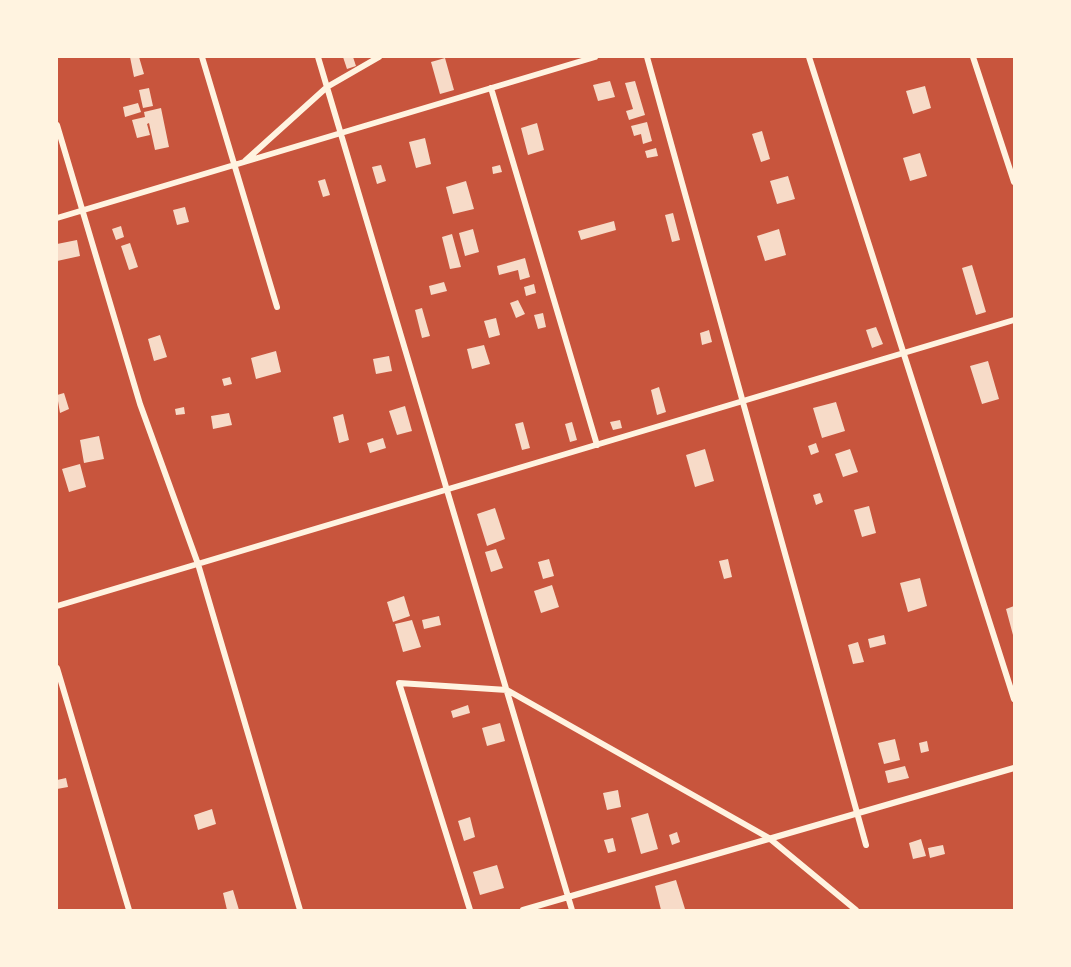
<!DOCTYPE html>
<style>
body{margin:0}
#map{position:relative;width:1071px;height:967px;overflow:hidden;background:#c8553d;font-family:Overpass,sans-serif}
canvas{display:block}
.frame{position:absolute;inset:0;border:58px solid #fff3e0;pointer-events:none}
</style>
<div id="map">
<canvas width="1071" height="967"></canvas>
<div class="frame"></div>
</div>
<script>
const ctx = document.querySelector('canvas').getContext('2d');
ctx.lineJoin = 'round';
function paint(path, color) {
  ctx.fillStyle = color;
  ctx.fill(path, 'evenodd');
}
function toPath(rows) {
  const path = new Path2D();
  for (const r of rows) {
    path.moveTo(r[0], r[1]);
    for (let i = 2; i < r.length; i += 2) path.lineTo(r[i], r[i + 1]);
  }
  return path;
}
function trace(path, color, width, dash) {
  ctx.strokeStyle = color;
  ctx.lineWidth = width;
  ctx.lineCap = dash ? 'butt' : 'round';
  ctx.setLineDash(dash || []);
  ctx.stroke(path);
}
paint(toPath([
 [130,57,139,57,144,74,134,77],
 [343,57,353,57,356,66,347,69],
 [445,58,454,90,440,94,431,62],
 [610,81,615,97,598,101,593,85],
 [635,81,645,115,629,120,626,111,633,109,625,83],
 [925,86,931,108,913,114,906,91],
 [149,88,153,106,143,108,139,90],
 [138,103,141,112,125,117,123,107],
 [161,108,169,147,155,150,149,123,147,124,150,135,137,138,132,120,145,117,144,112],
 [647,122,652,141,643,144,641,134,634,136,631,126],
 [537,123,544,150,528,155,521,128],
 [762,131,770,159,761,162,752,134],
 [425,138,431,164,416,168,409,142],
 [656,148,658,156,647,158,645,151],
 [920,153,927,176,910,181,903,158],
 [381,165,386,181,377,184,372,167],
 [500,165,502,172,493,174,492,167],
 [788,176,795,199,777,204,770,181],
 [325,179,330,195,323,197,318,181],
 [466,181,474,209,453,214,446,187],
 [185,207,189,222,177,225,173,210],
 [673,213,680,240,672,242,665,215],
 [614,221,616,230,581,240,578,231],
 [121,226,124,237,116,240,112,229],
 [473,229,479,252,465,256,459,233],
 [779,229,786,255,765,261,757,236],
 [452,234,461,267,450,269,442,237],
 [77,240,80,256,57,261,57,244],
 [130,243,138,267,129,270,121,246],
 [525,258,530,277,520,280,518,270,499,275,497,266],
 [972,265,986,312,976,315,962,268],
 [444,282,447,291,431,295,429,286],
 [534,284,536,293,526,296,524,287],
 [518,300,525,314,516,318,510,303],
 [422,308,430,336,422,338,415,310],
 [543,313,546,327,538,329,534,315],
 [496,318,500,335,489,338,484,321],
 [876,327,883,344,872,348,866,330],
 [709,330,712,342,702,345,700,333],
 [160,335,167,357,154,361,148,339],
 [484,345,490,364,472,369,467,349],
 [276,351,281,372,256,379,251,358],
 [389,356,392,371,376,374,373,359],
 [988,361,999,399,982,404,970,366],
 [230,377,232,384,224,386,222,379],
 [659,387,666,412,657,415,651,390],
 [64,393,69,409,60,413,57,395],
 [836,402,845,431,822,438,813,408],
 [405,406,412,431,397,435,389,411],
 [184,407,185,414,176,415,175,409],
 [229,413,232,425,213,429,211,416],
 [343,414,349,440,339,443,333,417],
 [620,420,622,428,613,430,610,422],
 [523,422,530,448,522,450,515,424],
 [572,422,577,440,570,442,565,424],
 [99,436,104,459,84,463,80,440],
 [383,438,386,448,370,453,367,443],
 [816,443,819,452,811,455,808,446],
 [705,449,714,481,695,487,686,455],
 [850,449,858,472,843,477,835,454],
 [80,464,86,487,69,492,62,469],
 [820,493,823,502,816,505,813,495],
 [869,506,876,533,862,537,854,510],
 [495,508,505,539,487,546,477,514],
 [496,549,503,568,491,572,485,552],
 [549,559,554,576,543,579,538,562],
 [728,559,732,577,724,579,719,561],
 [920,578,927,606,908,612,900,583],
 [552,585,559,607,541,613,534,591],
 [404,596,410,616,393,622,387,602],
 [1014,606,1014,635,1013,635,1006,609],
 [439,616,441,625,424,629,422,620],
 [412,620,421,647,403,652,395,624],
 [884,635,886,644,870,648,868,639],
 [858,642,864,662,853,664,848,645],
 [468,705,470,713,453,718,451,711],
 [500,723,505,741,487,746,482,728],
 [895,739,900,760,884,764,878,743],
 [927,741,929,751,921,753,919,743],
 [905,766,909,778,888,783,885,771],
 [66,778,68,787,57,789,57,780],
 [618,790,621,807,607,810,603,793],
 [212,809,216,824,198,830,194,815],
 [648,813,658,849,641,854,631,818],
 [470,817,475,837,464,841,458,821],
 [677,832,680,842,672,845,669,835],
 [613,838,616,851,608,853,604,840],
 [921,839,926,856,913,859,909,843],
 [943,845,945,854,930,858,928,848],
 [497,865,504,888,480,895,473,872],
 [676,880,685,909,661,910,655,886],
 [233,890,239,910,227,910,223,893]
]), '#f7dbc8');
trace(toPath([
 [202,57,277,307],
 [318,57,572,910],
 [647,57,866,845],
 [809,57,1014,699],
 [973,57,1014,182],
 [491,88,597,445],
 [57,125,140,404,198,564,300,910],
 [245,161,327,87,379,57],
 [57,218,595,57],
 [57,606,1014,320],
 [57,668,129,910],
 [470,910,399,683,507,690,769,838,856,910],
 [523,910,1014,768]
]), '#fff3e0', 6);
</script>
